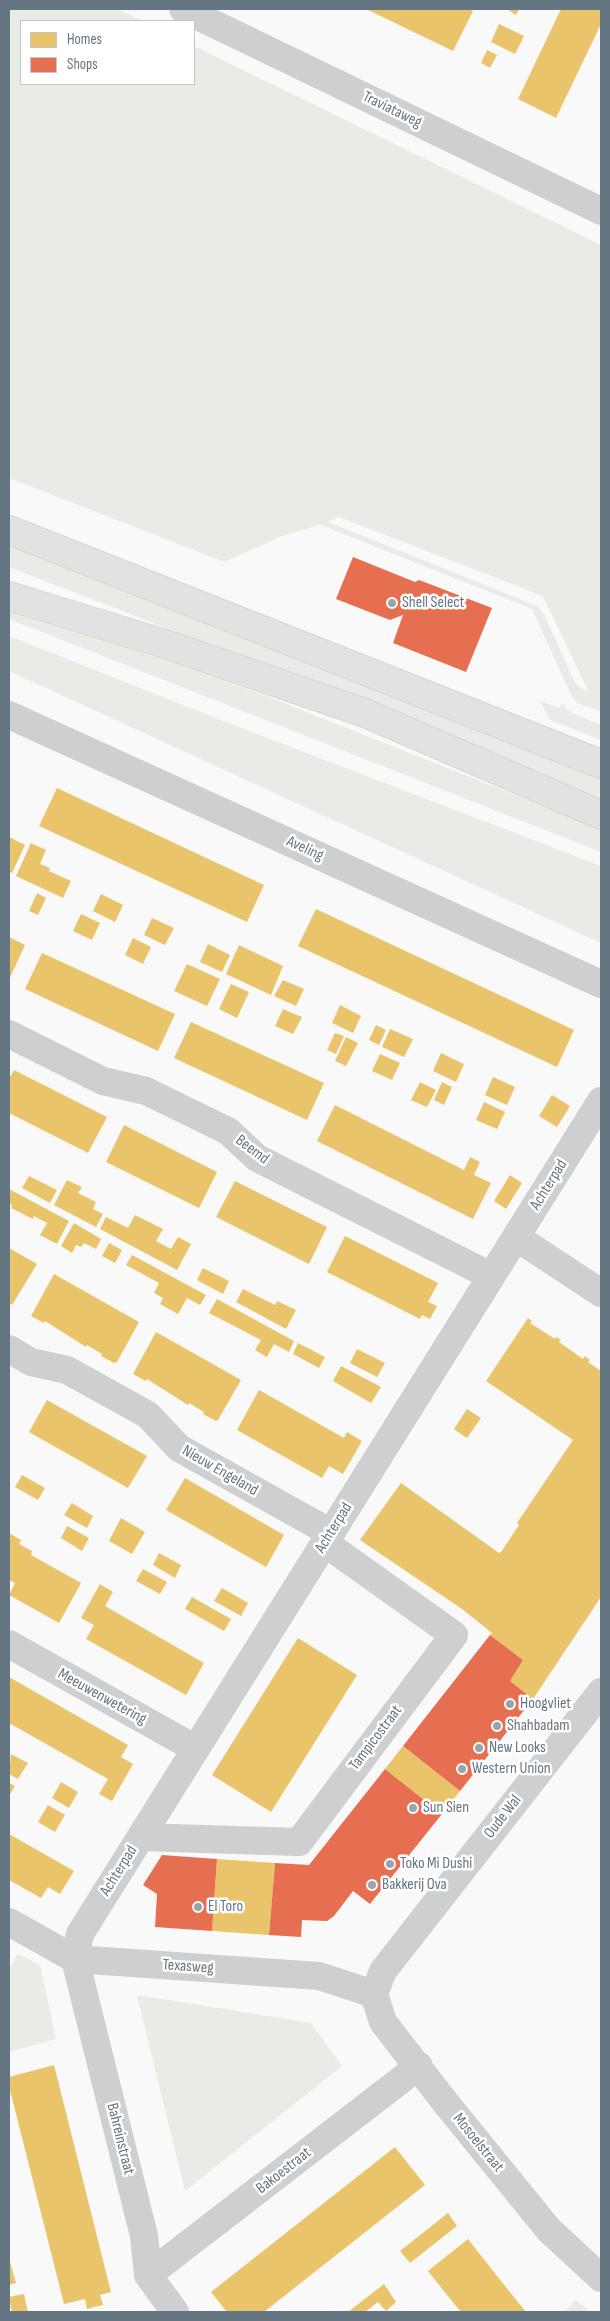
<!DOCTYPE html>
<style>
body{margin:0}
#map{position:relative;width:610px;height:2321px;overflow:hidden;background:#f9f9f9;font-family:"Sofia Sans Condensed",sans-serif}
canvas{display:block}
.frame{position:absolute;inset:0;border:10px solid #657683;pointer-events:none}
.legend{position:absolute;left:20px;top:20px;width:175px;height:65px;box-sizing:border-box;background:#fff;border:1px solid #c1c8cd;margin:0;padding:6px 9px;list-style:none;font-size:15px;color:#657683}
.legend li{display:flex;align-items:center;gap:10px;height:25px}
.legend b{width:25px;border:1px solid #c1c8cd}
</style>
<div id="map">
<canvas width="610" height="2321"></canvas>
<div class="frame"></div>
<ul class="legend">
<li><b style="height:14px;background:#e9c46a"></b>Homes</li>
<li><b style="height:14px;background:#e76f51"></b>Shops</li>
</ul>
</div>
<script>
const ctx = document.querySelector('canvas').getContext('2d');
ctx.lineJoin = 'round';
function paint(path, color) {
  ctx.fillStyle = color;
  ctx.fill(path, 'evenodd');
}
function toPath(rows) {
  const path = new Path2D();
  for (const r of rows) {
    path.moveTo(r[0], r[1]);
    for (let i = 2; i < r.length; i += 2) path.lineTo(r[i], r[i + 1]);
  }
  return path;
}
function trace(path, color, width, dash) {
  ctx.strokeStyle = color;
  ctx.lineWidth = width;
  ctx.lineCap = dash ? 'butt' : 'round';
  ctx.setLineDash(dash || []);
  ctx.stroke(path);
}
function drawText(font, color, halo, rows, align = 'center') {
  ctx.font = font + ' "Sofia Sans Condensed",sans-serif';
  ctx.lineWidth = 5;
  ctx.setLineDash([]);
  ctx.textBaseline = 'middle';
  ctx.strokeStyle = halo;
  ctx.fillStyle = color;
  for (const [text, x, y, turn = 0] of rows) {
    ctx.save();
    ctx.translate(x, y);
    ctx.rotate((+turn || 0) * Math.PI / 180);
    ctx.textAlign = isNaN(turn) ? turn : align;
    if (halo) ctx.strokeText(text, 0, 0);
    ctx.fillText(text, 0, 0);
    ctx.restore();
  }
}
paint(toPath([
 [9,9,117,9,143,21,21,21,21,84,194,84,194,46,601,245,601,712,578,703,572,697,532,609,324,526,319,525,282,536,227,561,222,561,9,478],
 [339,517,543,596,589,693,575,683,544,614,537,606,328,522],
 [9,545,601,776,601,802,452,739,9,567],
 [9,611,108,640,261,694,601,829,601,852,9,619],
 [9,636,231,724,601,866,601,943,9,671],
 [540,701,560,708,562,703,570,712,601,725,601,740,550,720],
 [18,1954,40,1965,56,2039,9,2052,9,1969],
 [137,1995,311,2023,342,2066,185,2191],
 [576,2300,591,2312,564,2312]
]), '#e8ebe6');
paint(toPath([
 [366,9,469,9,473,11,453,51],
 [507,9,519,9,516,15],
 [561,9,601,9,601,24,556,118,518,99],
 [499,24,524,36,515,54,491,42],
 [487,50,497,55,490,68,481,63],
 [57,788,264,885,247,922,39,826],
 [9,837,25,845,12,873,9,872],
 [31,843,46,850,40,864,50,868,49,871,71,881,63,898,16,876],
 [37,893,46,898,38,915,29,911],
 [101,894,123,905,115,922,93,911],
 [316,909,574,1030,557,1067,298,946],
 [81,914,100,923,92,940,73,931],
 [152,918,174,928,165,945,144,935],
 [9,937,25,945,9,980],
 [133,938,151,947,143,964,125,955],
 [208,944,230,955,222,972,200,962],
 [239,945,283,966,271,995,226,974],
 [42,953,175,1014,158,1051,25,989],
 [187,964,220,979,207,1006,174,991],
 [283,980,304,989,296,1006,274,996],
 [231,984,249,992,237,1018,219,1009],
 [340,1005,361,1016,353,1033,332,1023],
 [283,1009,302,1017,293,1034,275,1026],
 [191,1022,324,1083,307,1120,174,1058],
 [376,1025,386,1030,379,1045,369,1040],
 [390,1029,413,1039,404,1057,382,1047],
 [335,1033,344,1036,336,1054,327,1050],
 [346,1037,358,1043,346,1066,335,1061],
 [441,1053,464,1064,456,1082,433,1071],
 [380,1054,400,1063,392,1080,372,1071],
 [14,1070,107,1117,88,1153,9,1113,9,1079],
 [493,1077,515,1087,507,1105,485,1095],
 [420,1082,436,1090,427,1107,411,1100],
 [442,1082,452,1087,444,1105,434,1100],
 [552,1095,570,1106,557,1127,539,1116],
 [484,1102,505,1112,497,1129,476,1120],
 [335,1105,464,1170,470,1157,480,1162,474,1175,491,1183,473,1219,317,1141],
 [124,1125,217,1172,199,1208,106,1162],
 [510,1175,522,1183,506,1209,494,1201],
 [29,1176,57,1190,50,1203,22,1188],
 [67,1180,82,1187,78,1193,96,1202,93,1209,103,1214,96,1227,54,1205],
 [235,1181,327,1227,309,1264,216,1217],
 [9,1189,69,1221,57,1244,40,1235,47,1223,34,1216,33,1219,11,1208,12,1205,9,1203],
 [135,1215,163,1229,156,1241,171,1249,178,1237,191,1244,177,1270,100,1229,106,1217,128,1228],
 [74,1223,101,1239,96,1249,84,1243,81,1247,76,1245,72,1253,61,1246],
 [345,1236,438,1283,428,1302,437,1306,430,1319,422,1315,420,1319,327,1272],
 [109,1243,122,1250,115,1263,102,1256],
 [9,1248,37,1264,12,1305,9,1303],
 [132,1255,206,1295,200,1305,187,1298,178,1314,160,1304,163,1298,154,1293,159,1283,126,1265],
 [203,1268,229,1281,223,1294,197,1280],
 [54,1274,139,1322,117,1362,114,1363,101,1356,102,1354,87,1345,86,1347,45,1321,44,1323,31,1316],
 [243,1289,275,1305,277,1301,296,1310,286,1329,236,1302],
 [217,1299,294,1341,289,1352,274,1344,267,1357,255,1350,261,1340,209,1313],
 [528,1318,532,1321,530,1323,555,1339,556,1337,561,1340,559,1342,583,1359,585,1356,590,1360,588,1362,601,1371,601,1597,533,1699,510,1681,523,1660,490,1635,492,1633,462,1609,360,1540,401,1483,499,1553,501,1552,519,1525,517,1523,573,1440,486,1381],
 [156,1332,241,1380,218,1420,216,1421,203,1414,204,1412,189,1403,188,1405,147,1379,146,1381,133,1374],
 [298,1343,325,1357,319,1368,293,1354],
 [357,1349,385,1363,377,1377,350,1363],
 [341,1366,381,1387,371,1403,333,1381],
 [259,1390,344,1438,347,1432,362,1441,343,1474,329,1466,322,1478,237,1430],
 [47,1400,147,1456,128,1488,29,1432],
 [467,1409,481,1418,467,1438,454,1429],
 [22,1475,45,1488,38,1500,15,1487],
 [185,1478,284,1535,266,1567,166,1510],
 [72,1503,93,1516,87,1528,64,1515],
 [121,1518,145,1532,132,1554,109,1541],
 [67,1526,89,1538,82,1551,61,1538],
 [9,1533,21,1540,19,1544,32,1551,31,1555,81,1583,59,1623,9,1595,15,1583,9,1580],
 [159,1553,181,1565,175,1578,153,1565],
 [143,1569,167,1582,160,1594,136,1581],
 [100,1584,113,1592,105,1606,204,1663,186,1695,86,1639,94,1625,81,1618],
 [222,1588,248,1603,241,1616,214,1601],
 [192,1597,231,1619,224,1631,185,1609],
 [298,1638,357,1675,271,1812,212,1775],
 [9,1677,128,1745,121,1757,133,1764,112,1801,99,1794,108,1779,9,1723],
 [403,1746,460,1791,442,1814,385,1769],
 [11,1754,28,1763,18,1779,9,1774],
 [61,1782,78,1792,69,1808,52,1798],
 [9,1783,15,1786,9,1796],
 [48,1805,65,1815,55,1832,38,1822],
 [9,1834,74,1871,60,1894,48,1887,41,1898,9,1880],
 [217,1859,275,1863,269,1935,212,1931],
 [54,2065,111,2292,100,2295,103,2305,87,2309,85,2299,64,2304,9,2086,9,2077],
 [395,2147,425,2185,264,2312,227,2312,211,2292],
 [448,2213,457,2226,410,2263,400,2251],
 [468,2239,497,2276,526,2312,461,2312,443,2290,428,2271],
 [9,2258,16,2283,9,2285],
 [384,2284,396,2302,386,2311,378,2302,365,2312,348,2312],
 [24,2294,28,2312,12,2312,9,2297]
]), '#e9c46a');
paint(toPath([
 [353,557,415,582,419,580,492,608,466,672,393,643,403,615,390,620,336,599],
 [490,1635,523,1660,510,1681,533,1699,460,1791,403,1746],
 [385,1769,442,1814,370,1904,353,1891,334,1916,327,1921,302,1920,301,1937,269,1935,275,1863,309,1865],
 [162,1855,217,1859,212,1931,155,1927,157,1894,143,1885]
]), '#e76f51');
const secondary = toPath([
 [9,530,601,764],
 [9,596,162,643,365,713,601,815]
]);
trace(secondary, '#d5d6d7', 30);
trace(toPath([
 [183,9,601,211],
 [9,715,601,984],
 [9,1034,103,1081,146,1091,228,1131,257,1158,491,1276],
 [516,1237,601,1293],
 [9,1349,31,1362,67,1370,148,1415,179,1448,331,1533],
 [9,1644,196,1749],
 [141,1837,299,1842,454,1635,325,1543],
 [9,1922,75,1959,319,1976,374,1994],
 [374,1994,383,1971,601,1692],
 [374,1994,383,2022,445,2102,549,2230,601,2278],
 [148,2275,419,2066],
 [175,2312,148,2275,144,2236,75,1959,80,1934,601,1101]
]), '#cecfd0', 28);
trace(secondary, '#e1e2e2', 28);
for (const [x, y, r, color] of [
 [392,603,5,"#99a4ac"],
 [510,1704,5,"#99a4ac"],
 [497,1726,5,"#99a4ac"],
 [479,1748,5,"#99a4ac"],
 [462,1769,5,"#99a4ac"],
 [413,1808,5,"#99a4ac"],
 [390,1864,5,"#99a4ac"],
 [372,1885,5,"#99a4ac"],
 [198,1907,5,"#99a4ac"]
]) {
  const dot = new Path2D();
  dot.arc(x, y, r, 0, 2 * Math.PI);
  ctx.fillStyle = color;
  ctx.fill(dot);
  trace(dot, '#fff', 2);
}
drawText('16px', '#657683', '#fff', [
 ["Traviataweg",392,110,26],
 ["Aveling",305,849,25],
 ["Beemd",252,1150,37],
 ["Achterpad",549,1185,-58],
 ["Nieuw Engeland",220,1471,30],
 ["Achterpad",334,1528,-58],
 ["Meeuwenwetering",102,1697,29],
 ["Tampicostraat",376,1738,-53],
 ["Oude Wal",503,1817,-52],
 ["Achterpad",119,1871,-58],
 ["Texasweg",188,1967,4],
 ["Bahreinstraat",120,2139,76],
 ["Mosoelstraat",478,2143,51],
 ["Bakoestraat",284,2171,-38]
]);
drawText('16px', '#657683', '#fff', [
 ["Shell Select",402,603],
 ["Hoogvliet",520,1704],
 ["Shahbadam",507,1726],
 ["New Looks",489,1748],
 ["Western Union",472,1769],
 ["Sun Sien",423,1808],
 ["Toko Mi Dushi",400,1864],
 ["Bakkerij Ova",382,1885],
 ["El Toro",208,1907]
], 'left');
</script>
